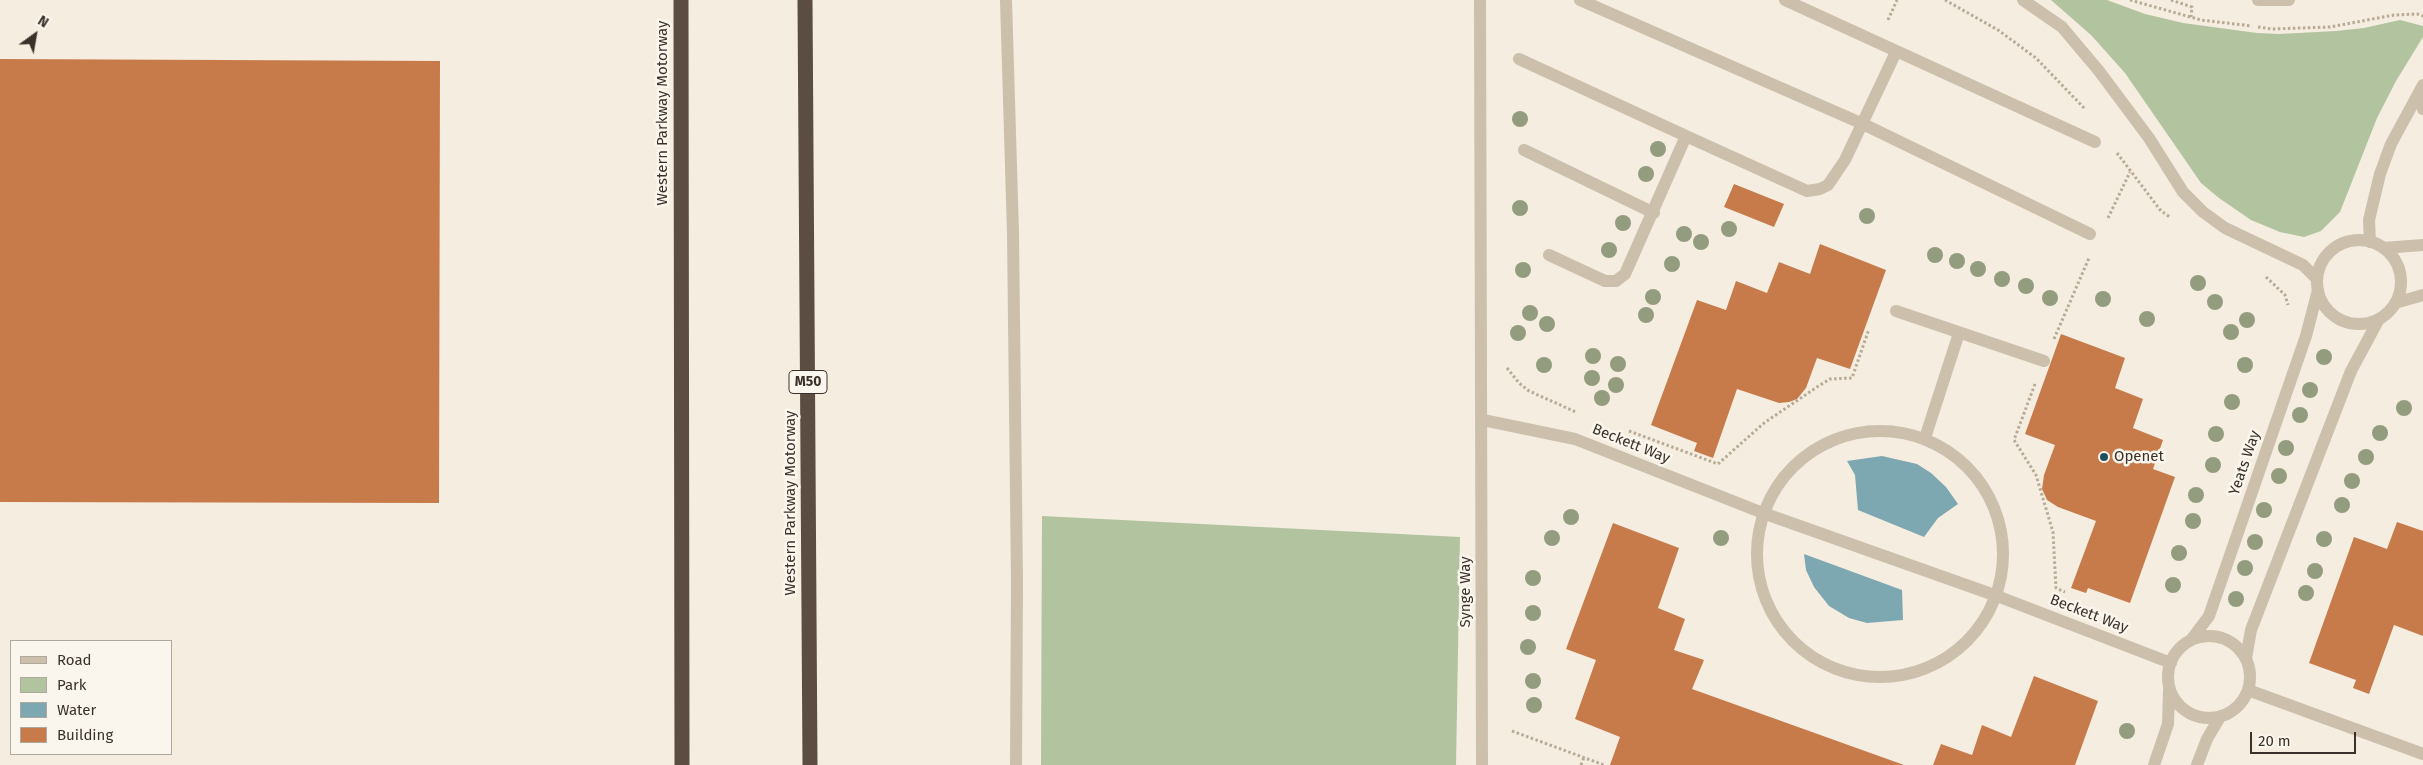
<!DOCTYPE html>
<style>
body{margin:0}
#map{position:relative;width:2423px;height:765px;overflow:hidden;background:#f4ede0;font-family:"Fira Sans",sans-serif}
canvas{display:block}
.legend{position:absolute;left:10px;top:640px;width:162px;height:115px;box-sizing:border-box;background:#fbf6ed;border:1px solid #aea89f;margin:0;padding:6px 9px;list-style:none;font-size:15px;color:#3a322a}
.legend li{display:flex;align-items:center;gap:10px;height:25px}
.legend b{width:25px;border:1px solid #aea89f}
.north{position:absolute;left:10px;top:10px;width:50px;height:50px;-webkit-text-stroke:4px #fbf6ed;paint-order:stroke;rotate:32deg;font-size:14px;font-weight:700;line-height:20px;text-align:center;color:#3a322a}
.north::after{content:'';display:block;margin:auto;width:18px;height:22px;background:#3a322a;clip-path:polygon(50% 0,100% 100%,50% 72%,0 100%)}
.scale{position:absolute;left:2250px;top:732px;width:106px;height:22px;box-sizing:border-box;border:2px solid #3a322a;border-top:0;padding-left:6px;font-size:15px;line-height:18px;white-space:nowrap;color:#3a322a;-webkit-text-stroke:4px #fbf6ed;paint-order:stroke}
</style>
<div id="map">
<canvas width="2423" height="765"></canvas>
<ul class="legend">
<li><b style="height:6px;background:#ccbfab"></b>Road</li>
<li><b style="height:14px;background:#b2c39f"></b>Park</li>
<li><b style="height:14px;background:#7ea8b1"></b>Water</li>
<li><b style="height:14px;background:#c77b4b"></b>Building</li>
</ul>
<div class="north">N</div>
<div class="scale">20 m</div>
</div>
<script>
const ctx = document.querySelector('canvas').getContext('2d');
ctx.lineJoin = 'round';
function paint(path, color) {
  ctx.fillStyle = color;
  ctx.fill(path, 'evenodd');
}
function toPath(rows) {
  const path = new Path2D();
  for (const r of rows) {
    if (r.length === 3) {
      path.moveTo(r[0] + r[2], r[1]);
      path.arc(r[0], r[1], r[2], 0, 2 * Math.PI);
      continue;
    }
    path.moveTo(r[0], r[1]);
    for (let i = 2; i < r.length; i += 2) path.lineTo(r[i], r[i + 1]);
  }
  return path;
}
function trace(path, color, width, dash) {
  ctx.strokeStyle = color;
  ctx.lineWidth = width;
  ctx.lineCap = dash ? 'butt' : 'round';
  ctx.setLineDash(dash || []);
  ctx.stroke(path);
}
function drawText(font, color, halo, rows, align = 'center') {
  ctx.font = font + ' "Fira Sans",sans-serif';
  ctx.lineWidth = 5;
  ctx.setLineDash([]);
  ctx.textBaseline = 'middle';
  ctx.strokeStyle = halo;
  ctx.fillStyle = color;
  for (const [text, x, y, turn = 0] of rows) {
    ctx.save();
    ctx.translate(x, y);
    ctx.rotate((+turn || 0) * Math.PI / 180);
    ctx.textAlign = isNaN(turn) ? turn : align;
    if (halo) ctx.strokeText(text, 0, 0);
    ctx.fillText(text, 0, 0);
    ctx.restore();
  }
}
paint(toPath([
 [2051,0,2107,0,2145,14,2183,23,2257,33,2279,34,2336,31,2364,28,2400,20,2423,26,2423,37,2396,81,2377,118,2340,212,2321,231,2304,237,2280,232,2251,220,2219,198,2201,183,2125,73,2091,35],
 [1042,516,1460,537,1456,765,1041,765]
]), '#b2c39f');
paint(toPath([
 [1882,456,1917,464,1931,473,1946,487,1958,504,1938,518,1924,537,1858,510,1855,475,1847,461],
 [1804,554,1902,590,1903,620,1867,623,1849,618,1829,606,1814,587,1806,570]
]), '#7ea8b1');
paint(toPath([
 [0,59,440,61,439,503,0,502],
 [1734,184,1784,204,1774,227,1724,207],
 [1820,244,1886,270,1850,369,1817,358,1806,388,1797,399,1789,402,1779,403,1737,389,1713,458,1694,451,1697,443,1651,425,1697,300,1726,310,1736,281,1767,293,1779,262,1810,274],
 [2061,334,2125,358,2115,388,2143,399,2133,428,2163,440,2153,469,2175,477,2130,603,2088,588,2086,593,2071,588,2096,521,2058,507,2047,500,2042,489,2044,475,2055,445,2025,434],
 [2397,522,2423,531,2423,636,2394,625,2369,694,2353,688,2356,680,2309,663,2354,537,2387,549],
 [1613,523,1679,548,1658,608,1685,619,1674,650,1704,660,1692,689,1904,765,1610,765,1620,737,1575,719,1596,660,1566,649],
 [2034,676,2098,701,2075,765,1933,765,1941,744,1972,755,1982,725,2011,737]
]), '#c77b4b');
trace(toPath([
 [1945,0,1998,30,2036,58,2085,109],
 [2130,0,2201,20,2252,26],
 [2171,0,2192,7,2191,17],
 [1888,20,1897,0],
 [2258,27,2272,29,2330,27,2394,15,2417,14,2423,16],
 [2117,153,2161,211,2170,217],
 [2108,218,2130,172],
 [2266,277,2285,295,2288,305],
 [2054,339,2089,258],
 [1507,368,1519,383,1529,391,1576,412],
 [2035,384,2014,440,2036,475,2053,532,2056,588,2065,592],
 [1629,431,1718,464,1764,423,1817,387,1830,379,1852,378,1869,329],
 [1512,731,1604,765],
 [1581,765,1584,757]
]), '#b8aa95', 3, [2.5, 2.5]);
trace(toPath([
 [1006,0,1013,233,1017,582,1016,765],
 [1580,0,1863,124,2090,234],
 [1785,0,2095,142],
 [2258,0,2289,0],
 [1519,59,1686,136],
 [1524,150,1654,213],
 [1549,255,1605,281,1616,281,1625,274,1686,136,1807,191,1820,189,1828,185,1845,160,1896,52],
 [1896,311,2044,361],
 [1880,554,123],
 [1925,438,1959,333]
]), '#ccbfab', 12);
trace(toPath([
 [1480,0,1482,765],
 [2023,0,2062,27,2099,71,2149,138,2183,192,2203,212,2225,228,2303,265,2317,279],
 [2421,90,2423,109],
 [2359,282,42],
 [2370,242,2369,220,2380,174,2391,144,2423,85],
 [2383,248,2423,245],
 [2395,303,2423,295],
 [1483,420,1575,439,1763,513,1997,596,2171,663],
 [2209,677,41],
 [2191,640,2209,616,2306,336,2318,290],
 [2246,658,2251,630,2351,371,2379,319],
 [2248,690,2423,754],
 [2154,765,2168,724,2169,690],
 [2197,765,2207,739,2220,717]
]), '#ccbfab', 12);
trace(toPath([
 [681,0,682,765],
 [805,0,810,765]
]), '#5b4d42', 15);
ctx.fillStyle = '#939c7e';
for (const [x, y] of [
 [1520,119],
 [1658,149],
 [1646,174],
 [1520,208],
 [1867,216],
 [1623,223],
 [1729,229],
 [1684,234],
 [1701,242],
 [1609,250],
 [1935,255],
 [1957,261],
 [1672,264],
 [1978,269],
 [1523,270],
 [2002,279],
 [2198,283],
 [2026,286],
 [1653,297],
 [2050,298],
 [2103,299],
 [2215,302],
 [1530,313],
 [1646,315],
 [2147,319],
 [2247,320],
 [1547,324],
 [2231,332],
 [1518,333],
 [1593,356],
 [2324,357],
 [1618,364],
 [1544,365],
 [2245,365],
 [1592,378],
 [1616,385],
 [2310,390],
 [1602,398],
 [2232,402],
 [2404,408],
 [2300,415],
 [2380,433],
 [2216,434],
 [2286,448],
 [2366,457],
 [2213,465],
 [2279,476],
 [2352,481],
 [2196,495],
 [2342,505],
 [2264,510],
 [1571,517],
 [2193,521],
 [1552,538],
 [1721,538],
 [2324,539],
 [2255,542],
 [2179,553],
 [2245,568],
 [2315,571],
 [1533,578],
 [2173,585],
 [2306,593],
 [2236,599],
 [1533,613],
 [1528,647],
 [1533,681],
 [1534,705],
 [2127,731]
]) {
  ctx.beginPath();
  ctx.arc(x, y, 8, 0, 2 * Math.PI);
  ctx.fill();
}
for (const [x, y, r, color] of [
 [2104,457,5,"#1f4f5d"]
]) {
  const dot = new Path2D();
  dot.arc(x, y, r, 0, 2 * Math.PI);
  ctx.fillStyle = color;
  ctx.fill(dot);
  trace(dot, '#fbf6ed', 2);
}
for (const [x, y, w] of [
 [808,382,38]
]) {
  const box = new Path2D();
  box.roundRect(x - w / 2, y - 11.5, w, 23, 4);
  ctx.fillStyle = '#fbf6ed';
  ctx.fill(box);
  trace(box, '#3a322a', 1);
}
drawText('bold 14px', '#3a322a', null, [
 ["M50",808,382]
]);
drawText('15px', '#3a322a', '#fbf6ed', [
 ["Western Parkway Motorway",663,113,-90],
 ["Beckett Way",1631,444,22],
 ["Yeats Way",2245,463,-71],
 ["Western Parkway Motorway",791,503,-90],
 ["Synge Way",1466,592,-90],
 ["Beckett Way",2089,614,21]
]);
drawText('15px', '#3a322a', '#fbf6ed', [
 ["Openet",2114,457]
], 'left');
</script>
